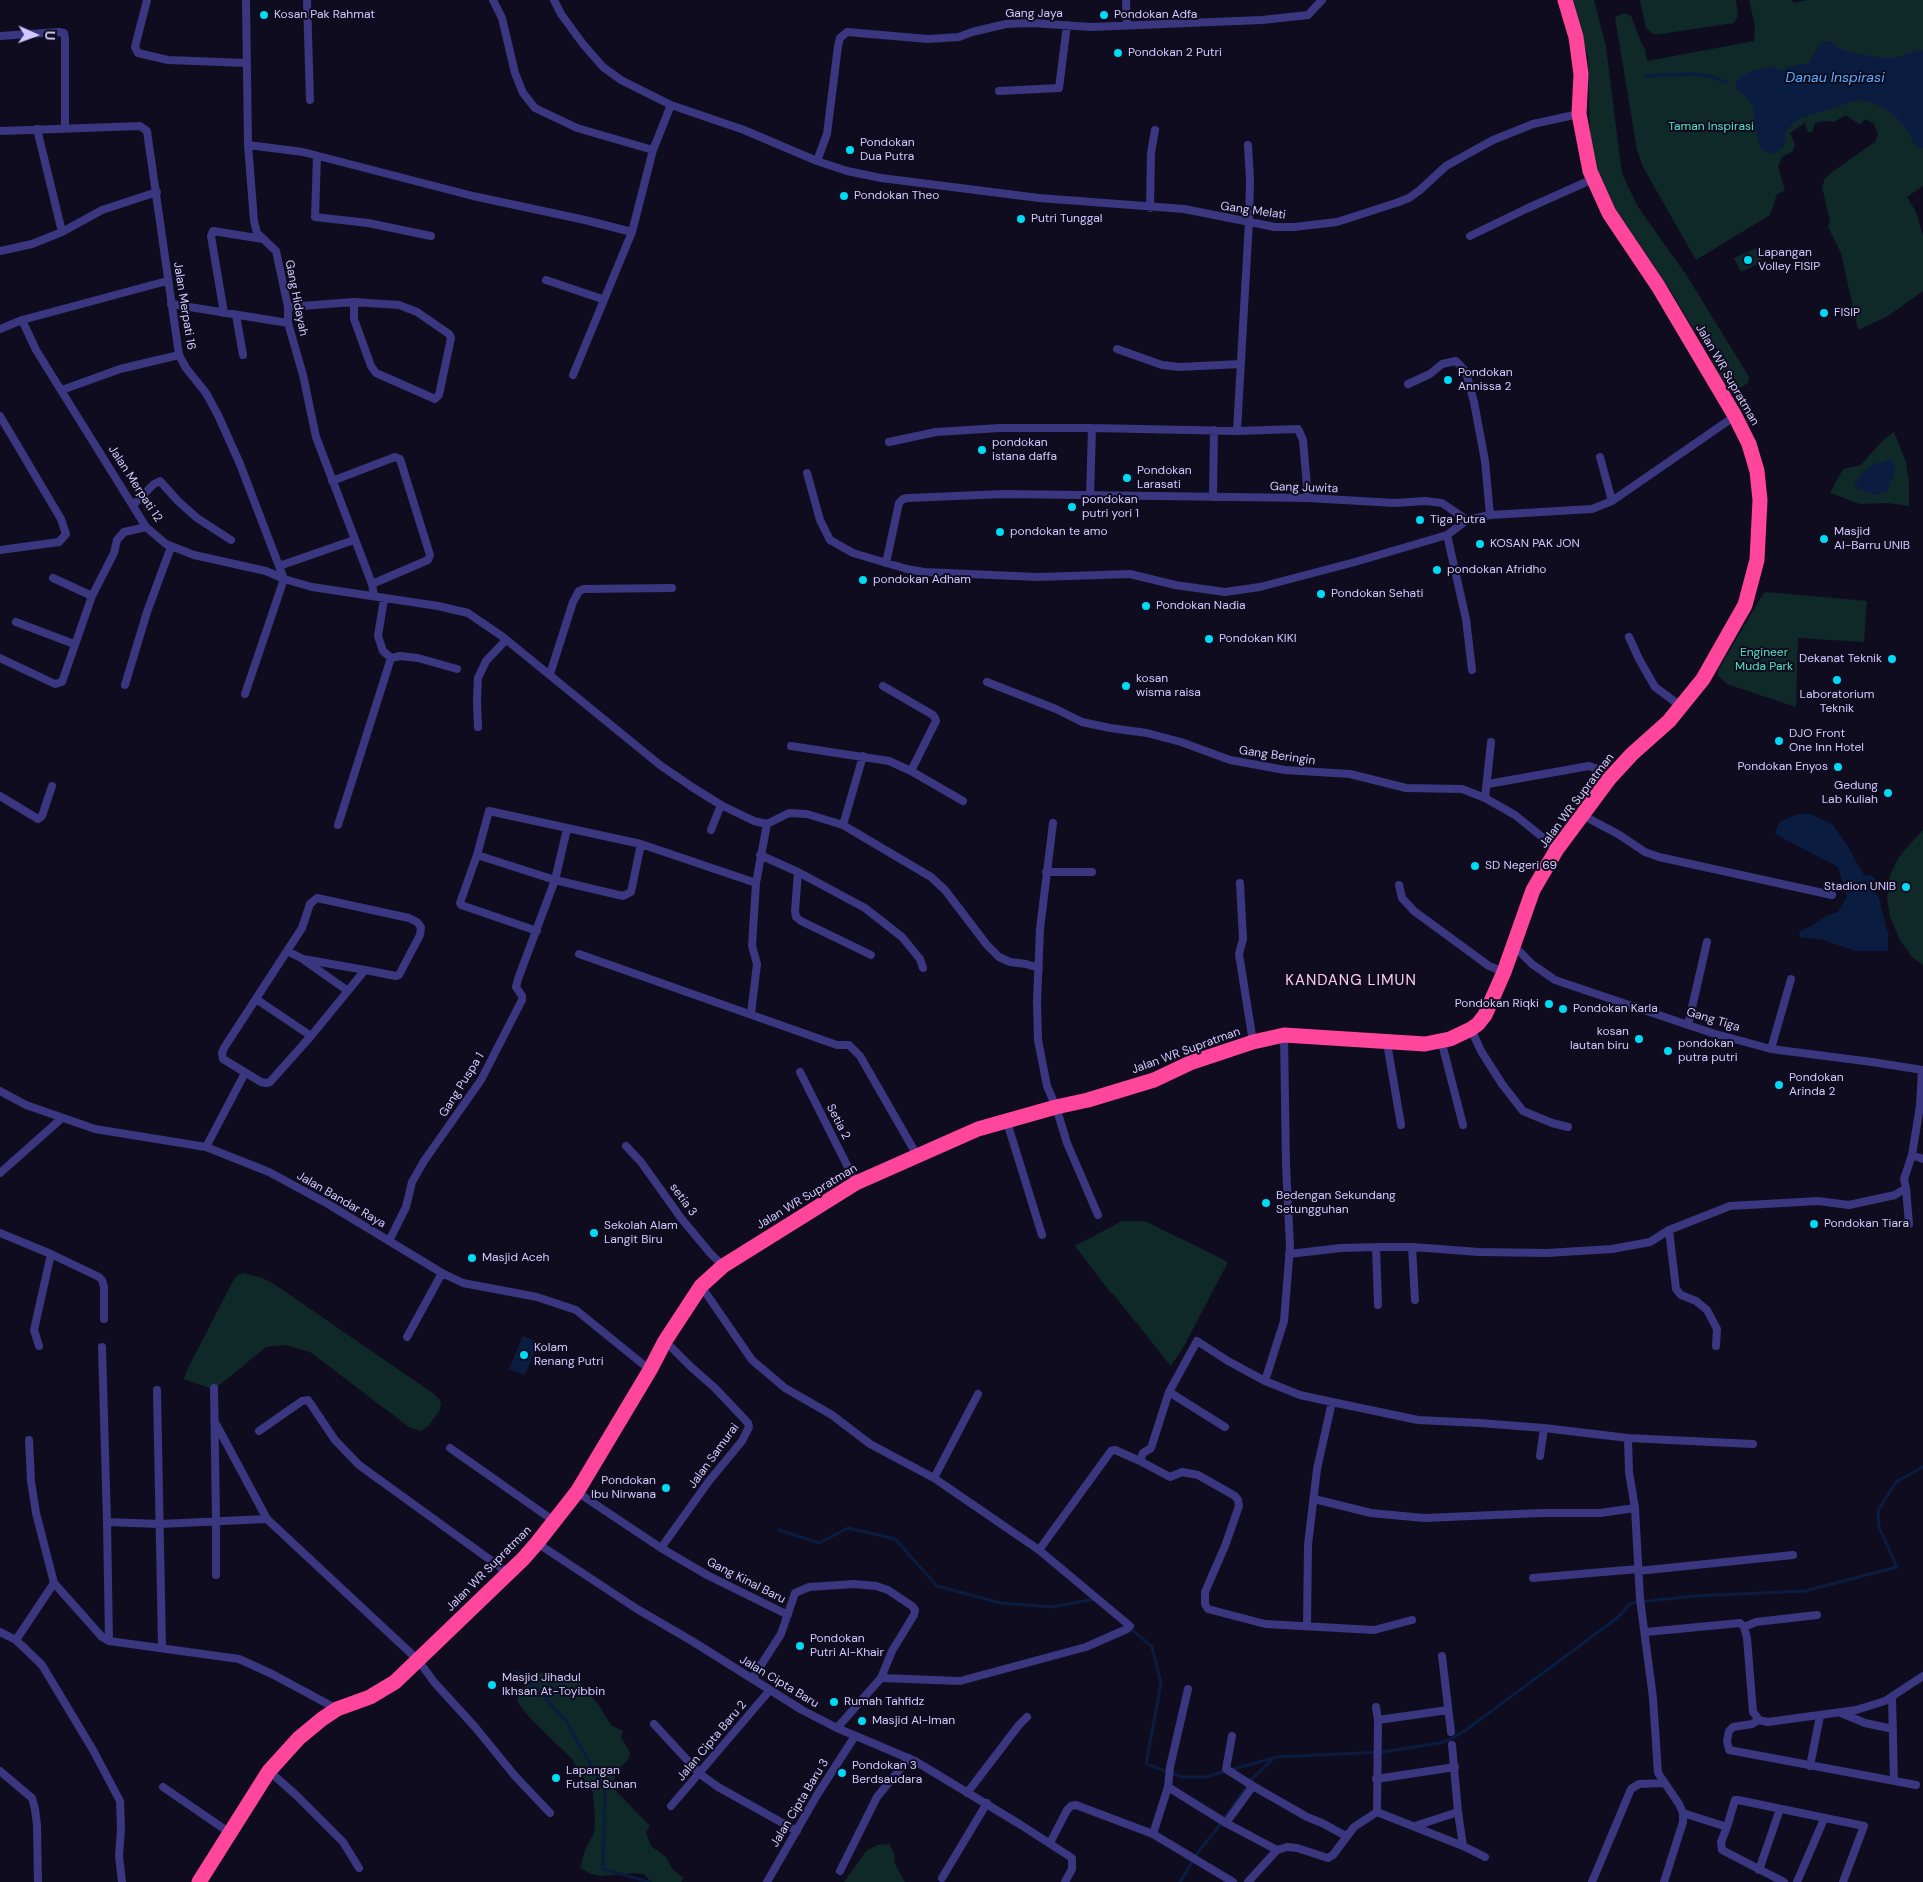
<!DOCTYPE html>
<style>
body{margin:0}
#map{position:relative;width:1923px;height:1882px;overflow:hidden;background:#100c1f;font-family:"DM Sans",sans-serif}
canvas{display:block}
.north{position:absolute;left:10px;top:10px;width:50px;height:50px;-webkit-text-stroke:4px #100c1f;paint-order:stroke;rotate:92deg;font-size:14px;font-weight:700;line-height:20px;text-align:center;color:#d1caff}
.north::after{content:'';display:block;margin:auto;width:18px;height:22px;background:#d1caff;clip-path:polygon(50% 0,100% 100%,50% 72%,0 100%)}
</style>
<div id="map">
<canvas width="1923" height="1882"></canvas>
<div class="north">U</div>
</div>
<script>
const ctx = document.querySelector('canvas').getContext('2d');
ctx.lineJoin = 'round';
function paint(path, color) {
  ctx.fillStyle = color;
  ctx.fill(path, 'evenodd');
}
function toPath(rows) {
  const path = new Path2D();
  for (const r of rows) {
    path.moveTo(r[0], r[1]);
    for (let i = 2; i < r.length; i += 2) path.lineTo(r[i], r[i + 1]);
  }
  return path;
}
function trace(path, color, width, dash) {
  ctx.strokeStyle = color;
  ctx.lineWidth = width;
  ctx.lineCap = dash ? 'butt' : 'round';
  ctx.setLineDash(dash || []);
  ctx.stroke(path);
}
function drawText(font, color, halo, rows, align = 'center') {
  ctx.font = font + ' "DM Sans",sans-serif';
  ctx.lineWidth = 4;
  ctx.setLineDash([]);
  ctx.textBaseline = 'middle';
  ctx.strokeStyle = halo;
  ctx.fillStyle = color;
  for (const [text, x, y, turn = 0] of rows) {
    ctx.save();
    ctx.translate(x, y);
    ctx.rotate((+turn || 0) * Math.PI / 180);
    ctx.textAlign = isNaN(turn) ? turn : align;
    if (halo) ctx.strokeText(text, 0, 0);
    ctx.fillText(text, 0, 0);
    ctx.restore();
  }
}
paint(toPath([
 [1569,0,1594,0,1606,47,1622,174,1638,207,1687,276,1749,377,1748,383,1731,394,1711,360,1720,354,1704,327,1695,332,1671,291,1615,208,1597,169,1590,138,1588,56],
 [1640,0,1736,0,1738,16,1734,23,1661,34,1653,34,1646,28],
 [1749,0,1792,0,1793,3,1807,0,1923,0,1923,186,1907,197,1916,212,1923,236,1923,291,1888,316,1858,330,1841,253,1828,227,1830,221,1822,187,1825,178,1832,172,1875,142,1878,134,1874,124,1865,119,1861,124,1857,123,1846,115,1834,122,1826,121,1815,123,1812,132,1808,132,1805,123,1790,133,1795,145,1793,151,1782,157,1778,167,1785,191,1777,194,1770,215,1696,260,1643,167,1637,150,1615,17,1625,13,1631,16,1642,45,1645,48,1647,61,1754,41,1755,26],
 [1756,248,1762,262,1741,272,1734,258],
 [1894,432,1906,462,1909,482,1909,506,1886,503,1860,504,1830,493,1843,469,1861,465,1883,440],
 [1766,592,1867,601,1864,642,1798,638,1796,707,1727,684,1718,676,1718,670,1763,594],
 [1923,830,1923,965,1912,957,1900,940,1890,917,1887,898,1890,876,1896,862,1902,853],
 [1122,1221,1145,1221,1228,1262,1184,1346,1171,1366,1114,1295,1110,1292,1075,1246],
 [243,1273,262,1278,274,1284,434,1394,439,1399,441,1404,440,1410,429,1425,421,1431,409,1427,310,1352,285,1345,266,1347,217,1387,209,1388,184,1379,187,1370,231,1285,237,1275],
 [540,1673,574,1676,598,1704,611,1725,623,1731,621,1737,630,1753,628,1760,617,1770,613,1783,617,1792,650,1826,646,1832,651,1846,666,1857,673,1870,684,1878,681,1882,652,1882,643,1874,635,1873,602,1876,591,1874,580,1868,585,1850,594,1833,595,1819,593,1793,572,1759,530,1718,518,1703,517,1691,532,1681],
 [889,1844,894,1853,895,1864,905,1882,844,1882,866,1851,877,1845]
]), '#0f2929');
paint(toPath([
 [1824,41,1832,42,1839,48,1848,52,1882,58,1896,58,1908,53,1923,50,1923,148,1920,148,1914,143,1905,127,1891,113,1874,103,1858,100,1801,118,1792,124,1785,133,1786,139,1784,146,1778,151,1772,154,1767,153,1761,148,1758,141,1753,106,1748,99,1736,89,1736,81,1749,72,1760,69,1775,67,1782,71,1788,67,1809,63,1818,47],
 [1889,459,1892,460,1895,470,1887,491,1875,495,1856,488,1854,485,1865,471,1875,463,1881,463],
 [1798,814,1810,814,1832,824,1845,842,1864,875,1869,875,1875,878,1875,884,1872,889,1873,893,1878,895,1888,934,1888,951,1856,951,1823,940,1800,937,1799,932,1813,925,1828,915,1838,912,1847,897,1838,867,1775,834,1778,825,1781,821],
 [523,1336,538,1342,525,1375,509,1369]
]), '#0a1d40');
trace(toPath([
 [1644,76,1694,74,1708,76,1726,82],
 [779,1530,819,1543,848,1528,895,1539,937,1586,1001,1603,1051,1607,1095,1599],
 [1129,1627,1152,1647,1161,1683,1146,1764,1182,1777,1205,1777,1273,1758],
 [517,1672,536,1688,566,1721,605,1790,603,1869,649,1882],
 [1226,1816,1252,1779,1275,1757,1382,1752,1440,1743,1451,1739,1466,1730,1617,1618,1631,1603,1694,1596,1805,1591,1897,1567,1879,1527,1878,1511,1896,1482,1923,1467],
 [1180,1882,1199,1851,1223,1821]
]), '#0a1d40', 3);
trace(toPath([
 [147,0,135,47,138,53,168,60,246,63],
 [246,0,248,145,254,221,257,233,276,251,288,307,288,323,303,375,316,437,372,584,374,596],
 [307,0,310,100],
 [493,0,502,18,515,73,523,93,535,108,577,128,653,150],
 [554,0,561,14,583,44,603,67,621,80,671,105,744,130,817,161,847,171,881,178,1039,198,1184,209,1275,227,1294,227,1337,222,1396,203,1409,198,1420,190,1446,166,1493,140,1533,124,1579,114],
 [1126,0,1127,25],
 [0,36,59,32,64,33,65,38,65,128],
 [999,91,1059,88,1067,25],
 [37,129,62,232],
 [0,131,140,126,147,131,179,355,186,368,206,393,218,415,240,464,284,579,245,694],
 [248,145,303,152,473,196,585,220,632,232],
 [317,156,315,217,368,223,431,236],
 [817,161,827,134,838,46,840,38,847,32,928,39,959,37,972,32,1006,24,1032,23,1091,27,1262,20,1308,15,1322,0],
 [1150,208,1151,153,1155,130],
 [1470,236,1528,208,1593,179],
 [0,251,32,244,62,232,102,210,157,192],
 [546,280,602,299],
 [171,304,288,323],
 [288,307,354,302,399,305,417,312,449,334,451,338,439,395,435,399,376,373,371,366,354,319,354,302],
 [224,313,211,236,213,231,263,239],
 [236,315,243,355],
 [22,320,167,281],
 [0,329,22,320,36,350,146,527,166,544,194,555,266,571,284,579,312,587,438,606,468,613,503,637,660,765,692,787,721,805,754,821,767,824,789,813,807,814,843,825,931,877,945,890,987,945,999,957,1010,962,1026,964,1039,968],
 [1117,349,1162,365,1179,367,1241,364],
 [573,375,632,232,653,150,671,105],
 [1408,384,1430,374,1442,364,1456,361,1466,372,1474,402,1485,461,1490,515],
 [62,390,120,369,179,355],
 [0,416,61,519,66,534,59,542,0,550],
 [1237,431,1249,221,1250,181,1248,145],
 [889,442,936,432,1000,428,1092,428,1237,431,1298,429,1303,440,1308,498],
 [1600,457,1612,501],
 [807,473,820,520,830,540,853,553,907,569,924,572,1038,577,1130,574,1175,585,1225,592,1260,587,1355,562,1447,535,1467,520],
 [332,481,395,457,400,459,430,555,428,560,372,584],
 [1090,496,1092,428],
 [1213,497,1214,430],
 [133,505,154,484,160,481,178,501,197,518,231,540],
 [1447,535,1466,619,1472,670],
 [886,563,899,503,903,499,908,498,1003,494,1308,498,1395,503,1425,501,1442,503,1467,520,1490,515,1592,509,1612,501,1735,416],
 [279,566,354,540],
 [53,578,92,596],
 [16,622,74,644],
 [1629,637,1639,659,1655,687,1682,707],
 [0,658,55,684,62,682,92,596,114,553,117,540,124,532,146,527],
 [391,658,400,656,418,658,457,669],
 [550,674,573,602,579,591,584,589,672,588],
 [987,682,1056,709,1082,722,1110,728,1147,733,1181,742,1230,760,1285,770,1350,774,1406,788,1462,789,1485,798,1515,815,1557,849],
 [125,685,147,612,171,547],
 [883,686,933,715,935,718,936,721,911,771],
 [478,727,477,702,478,678,486,661,506,640],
 [791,746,889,761,911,771,963,801],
 [1488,784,1589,766,1598,769,1609,779],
 [0,796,38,819,42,816,52,786],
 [1485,798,1491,742],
 [1582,815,1618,834,1645,852,1659,857,1832,895],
 [1053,823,1040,929,1037,1002,1038,1040,1047,1086,1056,1107,1067,1143,1098,1215],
 [338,825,391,658,383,651,378,636,384,599],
 [843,825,863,756],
 [711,830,721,805],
 [477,855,555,880,623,896,631,892,641,844],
 [760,855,798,872,865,908,902,937,920,959,923,968],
 [798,872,795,911,796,917,801,921,871,955],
 [1046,872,1092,872],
 [1240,883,1243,939,1239,954,1253,1042],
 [1399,885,1402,898,1414,911,1489,966,1504,972],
 [537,931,461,905,460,903,477,855,489,811,641,844,756,883],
 [1513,945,1532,964,1555,980,1712,1033,1771,1049,1872,1062,1923,1070],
 [287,951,303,959,365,970,311,1036,270,1082,266,1083,261,1082,223,1059,222,1053,224,1048,287,951],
 [287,951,302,928,310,904,317,898,409,918,417,922,421,927,420,935,399,975,396,976,365,970],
 [579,954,837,1045,849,1045,860,1056,918,1157],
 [304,960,348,991],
 [256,999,311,1036],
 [751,1014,757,964,752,946,756,883,767,824],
 [1688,1025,1707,942],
 [1471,1029,1481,1051,1502,1084,1523,1111,1552,1123,1568,1127],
 [1441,1040,1463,1125],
 [1387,1043,1401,1125],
 [1771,1049,1791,979],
 [800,1072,856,1183],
 [0,1091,26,1105,95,1129,206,1147,269,1172,328,1204,442,1273,463,1283,537,1297,576,1310,650,1370],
 [1007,1122,1042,1235],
 [626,1146,641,1162,681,1218,710,1253,723,1266],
 [206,1147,245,1073],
 [1912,1155,1923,1159],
 [0,1173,62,1118],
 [1906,1188,1909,1224],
 [1669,1230,1676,1289,1681,1295,1696,1301,1707,1310,1717,1329,1716,1346],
 [0,1233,51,1254,99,1277,102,1280,104,1287,104,1319],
 [389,1241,406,1207,412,1182,424,1161,481,1080,522,1000,522,996,516,987,518,979,555,880,567,829],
 [1376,1247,1378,1305],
 [1412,1247,1415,1300],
 [1289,1254,1341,1248,1376,1247,1412,1247,1479,1252,1547,1253,1612,1249,1650,1242,1669,1230,1730,1206,1818,1201,1849,1205,1895,1195,1906,1188,1904,1179,1912,1155,1920,1106,1922,1070],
 [701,1286,752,1360,785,1388,832,1415,870,1444,934,1478,1039,1550,1130,1626,1127,1629,1086,1647,960,1681,881,1678,837,1728],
 [407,1337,442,1273],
 [39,1346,34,1330,51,1254],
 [102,1347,107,1522,109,1641],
 [1265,1381,1284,1321,1290,1247,1286,1165,1284,1035],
 [214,1388,216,1520,216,1575],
 [157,1390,162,1647],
 [1169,1392,1225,1427],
 [216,1424,267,1519],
 [259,1431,302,1401,308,1400,335,1440,359,1465,507,1572],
 [1628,1438,1753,1444],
 [29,1440,31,1481,36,1513,54,1583,102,1637,109,1641,239,1659,272,1674,337,1709],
 [450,1448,554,1521],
 [1540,1456,1544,1428],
 [1140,1461,1170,1477,1182,1472,1198,1475,1235,1496,1238,1500,1239,1506,1225,1546,1205,1592,1205,1604,1208,1609,1265,1624,1374,1630,1412,1620],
 [934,1478,978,1394],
 [577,1492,661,1548,707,1575,788,1615],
 [1314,1499,1371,1513,1424,1518,1542,1513,1600,1513,1635,1508],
 [107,1522,160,1524,267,1519,418,1660,434,1682,475,1727,515,1776,550,1813],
 [537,1543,637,1609,692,1641,802,1710,837,1728,915,1761,1021,1825,1072,1858,1072,1869,1065,1882],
 [661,1548,709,1481,742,1441,749,1427,748,1423,715,1388,691,1367,665,1341],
 [1039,1550,1111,1451,1115,1450,1140,1461,1143,1453,1151,1448,1169,1392,1197,1341,1228,1361,1265,1381,1300,1395,1332,1402,1418,1420,1480,1423,1544,1428,1628,1438,1629,1472,1635,1508,1640,1599,1653,1698,1658,1773,1679,1804,1683,1813,1683,1822,1664,1882],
 [1638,1571,1793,1555],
 [1533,1578,1638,1569],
 [1307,1626,1308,1545,1317,1469,1332,1402],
 [1744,1627,1756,1622,1817,1615],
 [0,1632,16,1640,42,1665,93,1750,120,1801,121,1829,119,1856,122,1882],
 [1646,1632,1740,1623,1744,1627,1747,1638,1753,1712,1759,1720,1768,1722,1856,1710,1885,1701,1923,1676],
 [16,1640,54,1583],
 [1442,1656,1451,1732],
 [752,1679,781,1634,795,1593,809,1587,854,1584,876,1586,888,1590,912,1606,915,1610,914,1615,892,1651,881,1678],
 [1892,1697,1894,1781],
 [1376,1707,1378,1720,1377,1812],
 [1841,1713,1865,1723,1893,1729],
 [1378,1720,1448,1710],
 [1759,1720,1752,1724,1733,1727,1729,1731,1727,1741,1729,1750,1916,1785],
 [654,1724,700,1774,718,1787,797,1831],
 [1232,1736,1226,1769,1253,1786],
 [1810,1766,1820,1716],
 [0,1771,32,1798,35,1809,37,1825,38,1882],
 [269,1771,296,1795,343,1842,359,1868],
 [1376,1779,1455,1767],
 [163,1787,230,1833],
 [1168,1787,1226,1823,1277,1850],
 [967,1793,1019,1725,1027,1717],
 [671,1806,770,1690],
 [1683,1813,1727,1827,1721,1842,1722,1850,1784,1882],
 [1226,1823,1253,1786,1307,1817,1322,1823,1346,1836],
 [1415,1826,1458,1812],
 [1727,1827,1735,1800,1738,1800,1864,1826,1843,1882],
 [1153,1834,1168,1787,1170,1767,1188,1689],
 [1050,1843,1067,1810,1071,1806,1076,1805,1153,1834,1233,1882],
 [1463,1846,1485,1857],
 [1759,1870,1780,1809],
 [840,1871,877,1797,909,1758],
 [942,1878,987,1803],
 [767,1882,817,1795,855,1736],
 [1248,1882,1277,1850,1287,1847,1297,1848,1328,1858,1333,1855,1354,1827,1377,1812,1463,1846,1458,1812,1452,1745],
 [1592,1882,1631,1789,1639,1784,1664,1783],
 [1797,1882,1824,1819]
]), '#3a367f', 8);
trace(toPath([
 [199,1882,269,1771,299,1738,322,1719,337,1709,370,1697,395,1682,523,1559,537,1543,577,1492,650,1370,665,1341,701,1286,723,1266,856,1183,978,1129,1056,1107,1088,1100,1154,1080,1190,1063,1253,1042,1284,1035,1425,1044,1450,1039,1471,1029,1478,1024,1485,1015,1504,972,1533,890,1557,849,1609,779,1632,754,1669,721,1703,679,1745,605,1757,560,1760,500,1757,471,1749,444,1735,416,1658,286,1609,213,1590,171,1579,114,1581,74,1576,37,1565,0]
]), '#ff459c', 15);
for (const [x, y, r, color] of [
 [264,15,5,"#00daf5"],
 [1104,15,5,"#00daf5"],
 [1118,53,5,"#00daf5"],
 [850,150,5,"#00daf5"],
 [844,196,5,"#00daf5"],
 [1021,219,5,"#00daf5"],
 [1748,260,5,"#00daf5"],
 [1824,313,5,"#00daf5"],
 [1448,380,5,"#00daf5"],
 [982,450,5,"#00daf5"],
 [1127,478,5,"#00daf5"],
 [1072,507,5,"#00daf5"],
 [1420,520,5,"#00daf5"],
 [1000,532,5,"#00daf5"],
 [1824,539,5,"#00daf5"],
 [1480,544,5,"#00daf5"],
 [1437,570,5,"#00daf5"],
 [863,580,5,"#00daf5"],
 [1321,594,5,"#00daf5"],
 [1146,606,5,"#00daf5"],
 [1209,639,5,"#00daf5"],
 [1892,659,5,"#00daf5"],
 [1837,680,5,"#00daf5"],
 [1126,686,5,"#00daf5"],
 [1779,741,5,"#00daf5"],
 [1838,767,5,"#00daf5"],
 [1888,793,5,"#00daf5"],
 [1475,866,5,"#00daf5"],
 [1906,887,5,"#00daf5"],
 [1549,1004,5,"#00daf5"],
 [1563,1009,5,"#00daf5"],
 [1639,1039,5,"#00daf5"],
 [1668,1051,5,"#00daf5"],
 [1779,1085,5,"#00daf5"],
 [1266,1203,5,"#00daf5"],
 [1814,1224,5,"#00daf5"],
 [594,1233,5,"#00daf5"],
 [472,1258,5,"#00daf5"],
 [524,1355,5,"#00daf5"],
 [666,1488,5,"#00daf5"],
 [800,1646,5,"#00daf5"],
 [492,1685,5,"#00daf5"],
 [834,1702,5,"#00daf5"],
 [862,1721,5,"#00daf5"],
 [842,1773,5,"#00daf5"],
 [556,1778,5,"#00daf5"]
]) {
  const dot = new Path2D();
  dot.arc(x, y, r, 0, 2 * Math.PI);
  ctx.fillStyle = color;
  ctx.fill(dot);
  trace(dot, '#100c1f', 2);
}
drawText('12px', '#d1caff', '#100c1f', [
 ["Gang Jaya",1034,14],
 ["Gang Melati",1253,211,8],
 ["Gang Hidayah",296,298,79],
 ["Jalan Merpati 16",184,306,81],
 ["Jalan WR Supratman",1727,375,60],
 ["Jalan Merpati 12",135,484,57],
 ["Gang Juwita",1304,488,2],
 ["Gang Beringin",1277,756,8],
 ["Jalan WR Supratman",1577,801,-53],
 ["Gang Tiga",1713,1020,17],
 ["Jalan WR Supratman",1186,1051,-20],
 ["Gang Puspa 1",462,1085,-58],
 ["Setia 2",838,1122,63],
 ["Jalan WR Supratman",807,1197,-31],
 ["Jalan Bandar Raya",341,1200,30],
 ["setia 3",683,1200,54],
 ["Jalan Samurai",714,1456,-54],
 ["Jalan WR Supratman",489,1569,-45],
 ["Gang Kinal Baru",746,1581,27],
 ["Jalan Cipta Baru",779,1682,31],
 ["Jalan Cipta Baru 2",712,1741,-50],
 ["Jalan Cipta Baru 3",800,1803,-59]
]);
drawText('12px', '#d1caff', '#100c1f', [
 ["Kosan Pak Rahmat",274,15],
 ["Pondokan Adfa",1114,15],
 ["Pondokan 2 Putri",1128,53],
 ["Pondokan",860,143],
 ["Dua Putra",860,157],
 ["Pondokan Theo",854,196],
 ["Putri Tunggal",1031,219],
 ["Lapangan",1758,253],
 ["Volley FISIP",1758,267],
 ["FISIP",1834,313],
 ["Pondokan",1458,373],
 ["Annissa 2",1458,387],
 ["pondokan",992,443],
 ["istana daffa",992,457],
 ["Pondokan",1137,471],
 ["Larasati",1137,485],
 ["pondokan",1082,500],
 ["putri yori 1",1082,514],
 ["Tiga Putra",1430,520],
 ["pondokan te amo",1010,532],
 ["Masjid",1834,532],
 ["Al-Barru UNIB",1834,546],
 ["KOSAN PAK JON",1490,544],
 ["pondokan Afridho",1447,570],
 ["pondokan Adham",873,580],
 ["Pondokan Sehati",1331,594],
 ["Pondokan Nadia",1156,606],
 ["Pondokan KIKI",1219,639],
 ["Dekanat Teknik",1882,659,"right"],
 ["kosan",1136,679],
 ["wisma raisa",1136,693],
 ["Laboratorium",1837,695,"center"],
 ["Teknik",1837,709,"center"],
 ["DJO Front",1789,734],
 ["One Inn Hotel",1789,748],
 ["Pondokan Enyos",1828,767,"right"],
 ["Gedung",1878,786,"right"],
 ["Lab Kuliah",1878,800,"right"],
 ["SD Negeri 69",1485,866],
 ["Stadion UNIB",1896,887,"right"],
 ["Pondokan Riqki",1539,1004,"right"],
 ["Pondokan Karla",1573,1009],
 ["kosan",1629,1032,"right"],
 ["lautan biru",1629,1046,"right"],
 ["pondokan",1678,1044],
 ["putra putri",1678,1058],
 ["Pondokan",1789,1078],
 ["Arinda 2",1789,1092],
 ["Bedengan Sekundang",1276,1196],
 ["Setungguhan",1276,1210],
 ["Pondokan Tiara",1824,1224],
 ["Sekolah Alam",604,1226],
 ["Langit Biru",604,1240],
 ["Masjid Aceh",482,1258],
 ["Kolam",534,1348],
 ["Renang Putri",534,1362],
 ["Pondokan",656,1481,"right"],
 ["Ibu Nirwana",656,1495,"right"],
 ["Pondokan",810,1639],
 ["Putri Al-Khair",810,1653],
 ["Masjid Jihadul",502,1678],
 ["Ikhsan At-Toyibbin",502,1692],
 ["Rumah Tahfidz",844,1702],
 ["Masjid Al-Iman",872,1721],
 ["Pondokan 3",852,1766],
 ["Berdsaudara",852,1780],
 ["Lapangan",566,1771],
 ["Futsal Sunan",566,1785]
], 'left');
drawText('12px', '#55e0bf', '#100c1f', [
 ["Taman Inspirasi",1711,127],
 ["Engineer",1764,653],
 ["Muda Park",1764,667]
]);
drawText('italic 14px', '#58b0ff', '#100c1f', [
 ["Danau Inspirasi",1835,78]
]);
ctx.letterSpacing = '1px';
drawText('15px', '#ffccec', '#100c1f', [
 ["KANDANG LIMUN",1351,981]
]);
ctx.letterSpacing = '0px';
</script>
